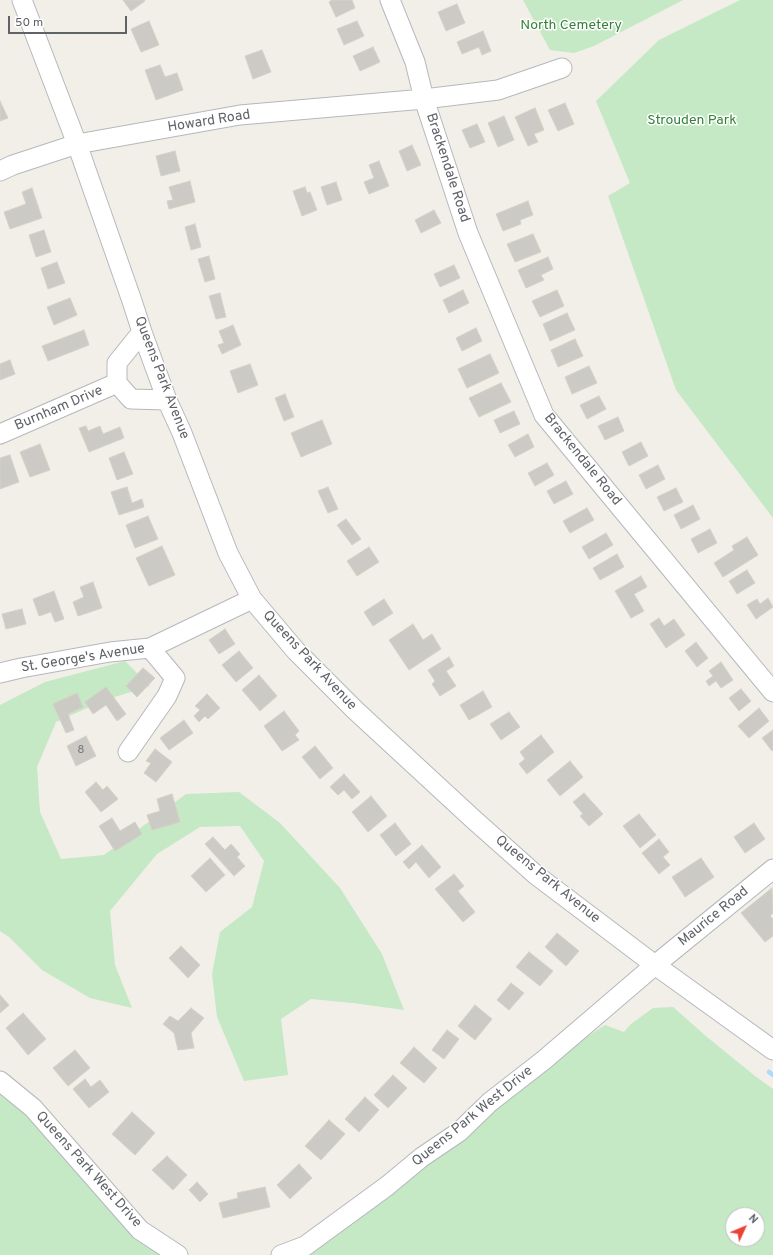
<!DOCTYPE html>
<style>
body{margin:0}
#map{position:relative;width:773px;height:1255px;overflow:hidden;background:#f1efe8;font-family:Overpass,sans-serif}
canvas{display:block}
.north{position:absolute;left:725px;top:1207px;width:40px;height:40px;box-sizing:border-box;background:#fff;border:1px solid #bfc1c3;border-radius:50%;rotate:46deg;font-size:11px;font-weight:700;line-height:16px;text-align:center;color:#5f6368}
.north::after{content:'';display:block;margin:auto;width:14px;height:18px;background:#ea4335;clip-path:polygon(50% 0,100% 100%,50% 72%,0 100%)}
.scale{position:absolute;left:8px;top:16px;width:119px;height:18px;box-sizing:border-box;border:2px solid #5f6368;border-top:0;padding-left:5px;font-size:12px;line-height:14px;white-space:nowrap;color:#5f6368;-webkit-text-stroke:3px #fff;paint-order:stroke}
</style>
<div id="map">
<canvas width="773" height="1255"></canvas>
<div class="north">N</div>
<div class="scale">50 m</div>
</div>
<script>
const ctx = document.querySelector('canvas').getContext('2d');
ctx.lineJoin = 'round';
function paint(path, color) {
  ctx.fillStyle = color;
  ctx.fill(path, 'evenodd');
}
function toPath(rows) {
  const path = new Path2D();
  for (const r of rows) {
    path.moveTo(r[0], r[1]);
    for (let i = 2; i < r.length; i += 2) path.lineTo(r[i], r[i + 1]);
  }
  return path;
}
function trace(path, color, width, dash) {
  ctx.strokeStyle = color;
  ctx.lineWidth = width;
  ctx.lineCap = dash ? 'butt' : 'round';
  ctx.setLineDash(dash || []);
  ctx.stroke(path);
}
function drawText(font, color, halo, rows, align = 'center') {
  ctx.font = font + ' Overpass,sans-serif';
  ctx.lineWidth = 3;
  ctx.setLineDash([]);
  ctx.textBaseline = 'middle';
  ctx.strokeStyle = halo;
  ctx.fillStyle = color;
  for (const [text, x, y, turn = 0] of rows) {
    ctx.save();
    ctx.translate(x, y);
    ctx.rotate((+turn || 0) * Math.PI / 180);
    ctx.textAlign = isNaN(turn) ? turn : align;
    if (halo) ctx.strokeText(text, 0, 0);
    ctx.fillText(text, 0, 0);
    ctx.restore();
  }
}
paint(toPath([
 [523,0,683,0,594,46,574,53,550,50],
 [740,0,773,0,773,518,676,390,608,196,630,183,596,101,659,40],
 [125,661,150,686,105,700,56,722,37,767,40,812,61,859,104,855,186,794,239,792,280,823,340,888,382,954,404,1010,353,1003,311,999,281,1019,288,1075,244,1081,217,1017,212,974,220,932,252,907,264,861,240,826,200,827,157,854,110,911,115,965,132,1008,90,998,42,970,9,937,0,931,0,705,45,682],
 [673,1007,707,1037,755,1076,773,1089,773,1255,304,1255,404,1184,585,1038,605,1025,624,1032,631,1024,653,1008],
 [733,1215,757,1215,757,1239,733,1239],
 [0,1092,27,1112,167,1255,0,1255]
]), '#c5e8c5');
trace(toPath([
 [769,1072,773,1075]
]), '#aadaff', 4.5);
const building = toPath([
 [123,0,144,0,145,1,131,11,123,0],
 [332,0,352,0,355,8,336,17,329,2,332,0],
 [457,4,465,23,446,31,438,12,457,4],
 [149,21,159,45,141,52,131,29,149,21],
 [357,21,364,36,344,45,337,29,357,21],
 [483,31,491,51,482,55,479,47,462,54,457,42,483,31],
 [373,47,380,62,360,71,353,56,373,47],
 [262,50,271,72,253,79,245,56,262,50],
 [160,65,165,77,177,73,183,90,156,100,145,70,160,65],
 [0,101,8,118,0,121,0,101],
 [565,103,574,124,558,131,548,110,565,103],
 [535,108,544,130,534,134,538,142,528,146,515,117,535,108],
 [504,116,514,140,498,147,488,123,504,116],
 [477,124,485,142,470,148,462,130,477,124],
 [412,145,421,165,407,171,399,151,412,145],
 [175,151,180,171,161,176,156,156,175,151],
 [379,161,389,186,369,194,364,182,374,178,369,165,379,161],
 [190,181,195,202,169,209,167,201,173,200,169,187,190,181],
 [336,182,342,200,327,205,321,187,336,182],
 [305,187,307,193,310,192,317,210,302,216,293,191,305,187],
 [32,188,42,218,10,229,4,212,26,204,22,192,32,188],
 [528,201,533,215,520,220,521,224,503,231,496,214,528,201],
 [434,210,441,223,421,233,415,220,434,210],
 [195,224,201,247,191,250,185,227,195,224],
 [44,230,51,252,36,257,29,235,44,230],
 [533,234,541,252,515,262,507,244,533,234],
 [209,256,215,279,205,282,198,259,209,256],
 [548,257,553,269,541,275,544,280,526,288,518,270,548,257],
 [57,262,65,283,48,289,41,268,57,262],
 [454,265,460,278,440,287,434,274,454,265],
 [463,290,469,303,449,313,443,300,463,290],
 [557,290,564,306,540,317,532,301,557,290],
 [220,293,226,317,216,319,209,296,220,293],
 [70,298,77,315,54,325,47,307,70,298],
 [567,313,575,330,550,341,543,324,567,313],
 [233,325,241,345,222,354,218,345,224,343,219,331,233,325],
 [476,328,482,341,462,351,456,338,476,328],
 [84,330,89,345,48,361,42,346,84,330],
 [575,339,583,356,558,367,551,350,575,339],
 [490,354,499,373,467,388,458,369,490,354],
 [10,360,15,374,0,380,0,364,10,360],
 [250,364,258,385,238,393,230,371,250,364],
 [589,366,597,383,572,394,565,377,589,366],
 [501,383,511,402,479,417,469,398,501,383],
 [285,394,294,417,284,421,275,398,285,394],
 [599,396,606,409,587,419,580,405,599,396],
 [514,411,520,424,500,433,494,420,514,411],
 [618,417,624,431,605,440,598,426,618,417],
 [322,420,332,444,301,457,291,433,322,420],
 [86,426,88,431,100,426,103,434,120,427,124,438,89,452,79,428,86,426],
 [528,434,534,447,515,457,508,445,528,434],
 [641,442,648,456,629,466,622,452,641,442],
 [40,444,50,470,30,477,20,452,40,444],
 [124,452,133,474,117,480,109,458,124,452],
 [10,455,19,482,0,489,0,458,10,455],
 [547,463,554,475,535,486,528,473,547,463],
 [658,465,665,479,646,489,639,475,658,465],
 [566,481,573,494,554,504,547,491,566,481],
 [127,487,132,503,142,499,144,507,119,515,111,492,127,487],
 [328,487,338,509,328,513,318,491,328,487],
 [676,488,683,502,664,511,657,497,676,488],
 [693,505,700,519,681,529,674,515,693,505],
 [587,508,594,520,570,533,563,521,587,508],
 [148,516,158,539,135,548,126,525,148,516],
 [346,519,361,539,352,545,337,525,346,519],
 [710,529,717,543,698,553,691,539,710,529],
 [606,533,613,545,589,559,582,547,606,533],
 [747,537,758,555,723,577,714,563,734,550,732,546,747,537],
 [162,546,175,575,149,586,136,558,162,546],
 [369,547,379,562,357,576,347,561,369,547],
 [617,554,624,567,600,580,593,568,617,554],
 [747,570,755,583,737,594,729,581,747,570],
 [641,576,647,587,634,594,644,611,631,618,615,591,641,576],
 [93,582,102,608,78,616,73,602,84,597,80,587,93,582],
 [54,591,64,619,55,622,51,612,39,616,33,599,54,591],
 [768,598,773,607,756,619,747,605,757,599,760,604,768,598],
 [384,599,393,613,373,626,364,612,384,599],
 [22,609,26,624,6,629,2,614,22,609],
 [659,618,664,626,674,619,685,635,666,648,650,624,659,618],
 [413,624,423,640,432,634,441,649,409,670,389,640,413,624],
 [225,629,235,644,219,654,209,640,225,629],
 [696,642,708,658,697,667,685,651,696,642],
 [239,651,253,668,236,682,222,665,239,651],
 [449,657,454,666,446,671,456,686,440,696,432,684,435,681,428,670,449,657],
 [721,662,733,680,721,688,716,681,709,686,706,681,713,676,709,671,721,662],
 [143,668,155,678,137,697,126,686,143,668],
 [259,675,277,696,260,711,242,690,259,675],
 [106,687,126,714,117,721,106,705,93,714,85,702,106,687],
 [741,689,751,701,739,711,729,698,741,689],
 [483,691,492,707,469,720,460,705,483,691],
 [77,693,83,707,68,714,74,730,66,733,53,704,77,693],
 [207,694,220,708,208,719,205,716,199,722,194,716,200,710,195,706,207,694],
 [759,708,769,721,749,738,738,726,759,708],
 [284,711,299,731,295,735,299,740,282,751,264,726,284,711],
 [509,712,520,727,501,740,490,724,509,712],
 [184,720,193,733,169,750,160,738,184,720],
 [773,730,773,750,772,751,762,738,773,730],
 [541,735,554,752,527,774,519,764,525,759,520,752,541,735],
 [86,736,96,756,76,766,67,746,86,736],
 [315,746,333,768,320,779,302,757,315,746],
 [155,749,172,762,156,782,144,773,151,763,146,761,155,749],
 [570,761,583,777,560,796,547,780,570,761],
 [344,774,360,792,352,799,344,790,338,795,330,787,344,774],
 [96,782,103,790,107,786,118,799,101,812,85,792,96,782],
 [584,793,603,814,589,826,580,816,583,814,573,802,584,793],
 [172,794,180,822,152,830,147,815,160,811,157,799,172,794],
 [371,796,387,816,368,832,352,812,371,796],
 [639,814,656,835,640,848,623,826,639,814],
 [112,818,120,831,135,822,142,834,115,851,99,826,112,818],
 [395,823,411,844,396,856,380,835,395,823],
 [754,823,765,839,745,853,734,837,754,823],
 [213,837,225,850,231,844,240,854,237,857,245,866,234,876,205,844,213,837],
 [659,839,669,852,663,857,670,865,659,874,642,853,659,839],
 [422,845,441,867,429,878,416,862,409,869,403,862,422,845],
 [210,858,225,875,206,892,191,876,210,858],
 [701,858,714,877,685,897,672,877,701,858],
 [454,874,464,886,458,891,475,912,463,922,435,889,454,874],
 [772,888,773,913,770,916,773,919,773,936,765,942,741,913,772,888],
 [557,933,579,951,566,966,545,947,557,933],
 [181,946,200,965,188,978,169,958,181,946],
 [529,952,553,971,540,986,516,967,529,952],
 [511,983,524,993,509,1010,497,1000,511,983],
 [0,995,9,1005,0,1013,0,995],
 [475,1005,492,1019,475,1040,458,1026,475,1005],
 [191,1008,204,1018,191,1033,194,1048,178,1050,174,1033,163,1024,170,1016,178,1021,191,1008],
 [23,1013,46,1039,28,1055,6,1028,23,1013],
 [447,1030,459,1039,444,1059,432,1050,447,1030],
 [414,1047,437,1068,424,1083,400,1063,414,1047],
 [75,1050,90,1068,68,1086,53,1068,75,1050],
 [393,1075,407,1088,388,1108,374,1095,393,1075],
 [85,1079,91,1087,100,1080,109,1092,89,1108,73,1089,85,1079],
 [365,1097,379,1110,359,1132,345,1119,365,1097],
 [132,1112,155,1133,135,1155,112,1134,132,1112],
 [329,1120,345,1134,321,1160,305,1146,329,1120],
 [167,1156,187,1175,173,1190,152,1170,167,1156],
 [299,1164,312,1178,290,1199,277,1185,299,1164],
 [197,1182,208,1194,200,1202,189,1190,197,1182],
 [265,1187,270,1207,223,1218,219,1203,238,1198,237,1193,265,1187]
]);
paint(building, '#cccac5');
trace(building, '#d6d1c6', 1);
const street = toPath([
 [22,0,77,144,132,301,142,332,167,400,182,433,228,553,252,599,296,651,355,710,472,818,536,875,655,965,773,1050],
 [390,0,415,62,424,99,468,233,544,415,773,692],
 [0,171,13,165,77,144,240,115,424,99,498,90,562,68],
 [142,332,117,363,117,383,131,399,167,400],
 [0,434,117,383],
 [0,673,21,668,110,652,150,648,252,599],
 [128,752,167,696,175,678,150,648],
 [0,1081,33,1108,140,1230,178,1255],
 [281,1255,305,1246,387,1186,422,1157,459,1132,490,1102,544,1060,655,965,773,869]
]);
trace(street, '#b5b8bc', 21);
trace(street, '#fff', 19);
drawText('12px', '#7a7d7f', null, [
 ["8",81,751]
]);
drawText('14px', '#348238', '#fff', [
 ["North Cemetery",571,26],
 ["Strouden Park",692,121]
]);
drawText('14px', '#5f6368', '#fff', [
 ["Howard Road",209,122,-9],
 ["Brackendale Road",447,168,72],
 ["Queens Park Avenue",161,378,69],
 ["Burnham Drive",59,409,-23],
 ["Brackendale Road",582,460,51],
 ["St. George's Avenue",83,659,-9],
 ["Queens Park Avenue",309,661,47],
 ["Queens Park Avenue",547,880,39],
 ["Maurice Road",714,917,-39],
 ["Queens Park West Drive",473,1117,-39],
 ["Queens Park West Drive",88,1170,48]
]);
</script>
